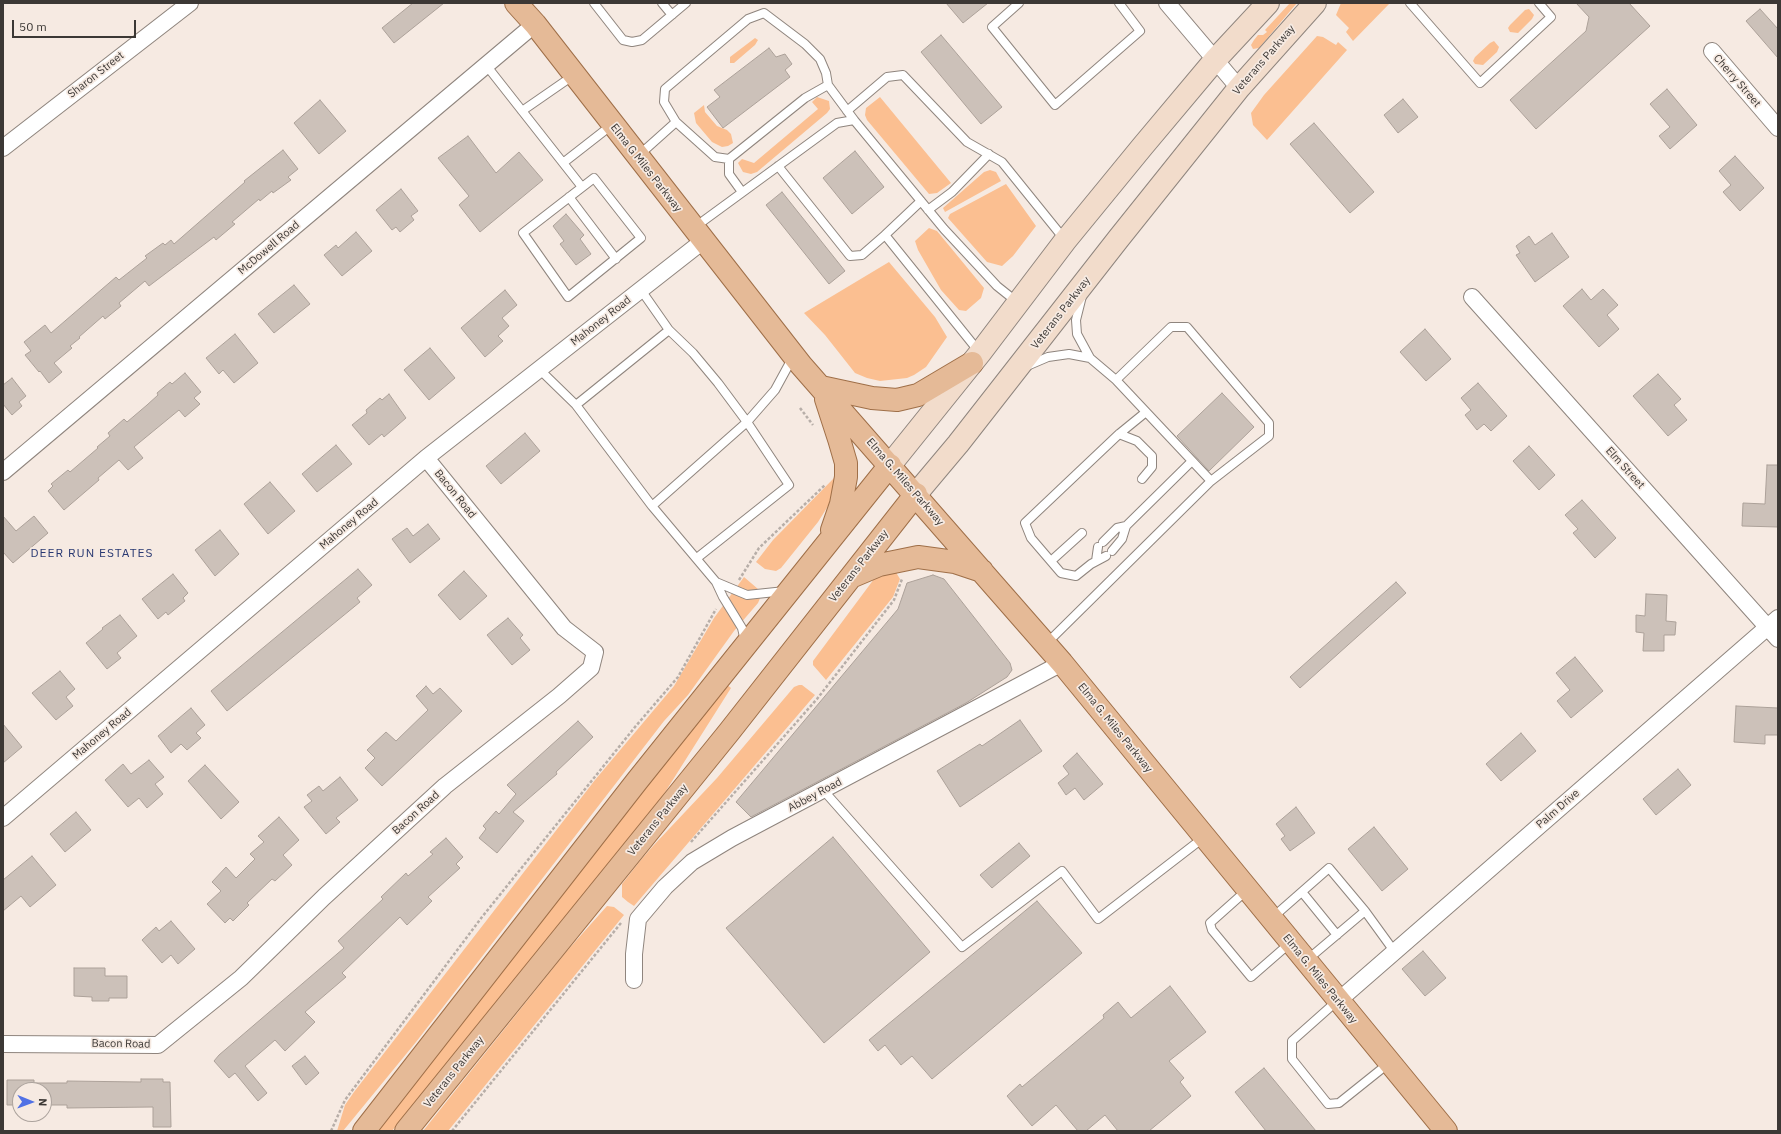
<!DOCTYPE html>
<style>
body{margin:0}
#map{position:relative;width:1781px;height:1134px;overflow:hidden;background:#f6eae2;font-family:"IBM Plex Sans",sans-serif}
canvas{display:block}
.frame{position:absolute;inset:0;border:4px solid #3c3835;pointer-events:none}
.north{position:absolute;left:12px;top:1082px;width:40px;height:40px;box-sizing:border-box;background:#f6eae2;border:1px solid #aca39d;border-radius:50%;rotate:91deg;font-size:11px;font-weight:700;line-height:16px;text-align:center;color:#3c3835}
.north::after{content:'';display:block;margin:auto;width:14px;height:18px;background:#5171e5;clip-path:polygon(50% 0,100% 100%,50% 72%,0 100%)}
.scale{position:absolute;left:12px;top:20px;width:124px;height:18px;box-sizing:border-box;border:2px solid #3c3835;border-top:0;padding-left:5px;font-size:12px;line-height:14px;white-space:nowrap;color:#3c3835;-webkit-text-stroke:3px #f6eae2;paint-order:stroke}
</style>
<div id="map">
<canvas width="1781" height="1134"></canvas>
<div class="frame"></div>
<div class="north">N</div>
<div class="scale">50 m</div>
</div>
<script>
const ctx = document.querySelector('canvas').getContext('2d');
ctx.lineJoin = 'round';
function paint(path, color) {
  ctx.fillStyle = color;
  ctx.fill(path, 'evenodd');
}
function toPath(rows) {
  const path = new Path2D();
  for (const r of rows) {
    path.moveTo(r[0], r[1]);
    for (let i = 2; i < r.length; i += 2) path.lineTo(r[i], r[i + 1]);
  }
  return path;
}
function trace(path, color, width, dash) {
  ctx.strokeStyle = color;
  ctx.lineWidth = width;
  ctx.lineCap = dash ? 'butt' : 'round';
  ctx.setLineDash(dash || []);
  ctx.stroke(path);
}
function drawText(font, color, halo, rows, align = 'center') {
  ctx.font = font + ' "IBM Plex Sans",sans-serif';
  ctx.lineWidth = 3.5;
  ctx.setLineDash([]);
  ctx.textBaseline = 'middle';
  ctx.strokeStyle = halo;
  ctx.fillStyle = color;
  for (const [text, x, y, turn = 0] of rows) {
    ctx.save();
    ctx.translate(x, y);
    ctx.rotate((+turn || 0) * Math.PI / 180);
    ctx.textAlign = isNaN(turn) ? turn : align;
    if (halo) ctx.strokeText(text, 0, 0);
    ctx.fillText(text, 0, 0);
    ctx.restore();
  }
}
paint(toPath([
 [1290,3,1297,3,1259,48,1253,49,1251,45,1254,40,1258,35,1263,35,1267,32,1265,30],
 [1341,3,1390,3,1353,41,1346,32,1349,28,1336,15],
 [1529,9,1534,15,1532,19,1518,33,1510,32,1508,28,1510,25,1525,10],
 [1317,36,1323,37,1336,45,1338,42,1347,50,1267,140,1253,125,1251,113,1264,95],
 [755,38,758,40,755,45,734,63,730,63,730,57],
 [1494,41,1499,47,1497,52,1483,65,1475,64,1473,61,1475,57,1490,43],
 [817,97,829,101,830,109,827,113,757,172,751,174,743,172,738,163,742,159,754,163,818,109,812,102],
 [880,97,951,183,937,193,929,194,867,120,865,115,866,108],
 [704,105,705,112,717,126,727,130,731,134,733,143,728,146,722,147,712,142,696,123,694,113],
 [990,170,996,172,1001,181,945,212,943,208,984,172],
 [1006,184,1036,226,1013,256,1002,266,987,262,948,218,950,214],
 [929,228,937,231,984,288,981,298,966,311,959,310,941,290,918,250,915,241],
 [889,262,935,317,947,337,926,367,914,375,907,378,880,381,867,378,855,373,825,335,804,313],
 [834,478,838,481,835,495,818,522,781,568,776,571,765,569,756,562,773,540],
 [894,569,900,579,893,597,826,680,813,665,813,661,874,579,885,572],
 [744,577,758,589,761,596,758,603,734,631,688,695,664,721,416,1042,343,1131,337,1131,345,1105,354,1092,595,780,674,686,714,618],
 [726,684,731,688,662,797,392,1131,376,1131],
 [799,685,802,685,815,695,634,906,628,902,622,897,622,884,640,861,653,846,717,778,794,687],
 [607,906,614,907,624,915,448,1131,423,1131,566,952]
]), '#fbbf91');
const building = toPath([
 [413,3,444,3,394,43,382,28,413,3],
 [946,3,988,3,963,23,946,3],
 [1576,3,1629,3,1650,26,1536,129,1510,100,1586,31,1589,17,1576,3],
 [1760,9,1778,29,1778,58,1746,21,1760,9],
 [941,35,1002,107,981,124,921,52,941,35],
 [769,48,776,57,785,54,792,64,785,70,790,77,723,128,707,107,720,97,714,90,769,48],
 [1667,89,1697,125,1670,149,1659,136,1670,127,1650,104,1667,89],
 [1403,99,1418,117,1398,133,1384,115,1403,99],
 [320,100,346,131,319,154,294,123,320,100],
 [1314,123,1374,192,1350,213,1290,144,1314,123],
 [468,136,496,173,519,152,543,180,480,232,459,205,469,196,438,158,468,136],
 [283,150,298,169,288,177,291,180,273,193,272,191,260,201,259,199,232,222,235,224,216,240,214,237,149,286,145,281,119,303,121,306,105,319,103,316,79,337,80,338,70,346,72,348,54,363,62,372,49,383,40,371,39,372,25,355,31,351,24,342,45,325,51,333,116,277,119,280,147,258,145,256,163,243,165,245,171,240,174,244,245,182,244,181,283,150],
 [855,151,884,187,852,214,823,178,855,151],
 [1735,156,1764,188,1740,211,1723,192,1731,185,1719,171,1735,156],
 [401,189,418,211,411,216,414,220,400,232,396,227,392,230,376,210,401,189],
 [782,192,845,271,829,284,766,205,782,192],
 [566,214,584,235,580,239,591,254,576,265,560,244,564,241,553,226,566,214],
 [356,232,372,251,342,276,324,255,336,245,338,248,356,232],
 [1552,233,1569,257,1535,282,1516,255,1520,253,1516,246,1529,236,1535,245,1552,233],
 [294,285,310,304,274,333,258,314,294,285],
 [1582,289,1591,300,1603,289,1618,305,1607,315,1619,329,1599,347,1563,306,1582,289],
 [505,290,517,305,502,318,509,326,498,336,503,341,485,357,461,328,505,290],
 [1425,329,1451,359,1426,381,1400,352,1425,329],
 [235,334,258,363,234,383,223,370,219,374,206,358,235,334],
 [430,348,455,378,429,400,404,370,430,348],
 [185,373,201,392,194,398,200,404,185,417,179,410,134,447,143,458,128,470,119,460,98,478,99,480,64,510,48,491,53,486,51,484,68,470,70,472,98,448,97,447,110,436,108,433,124,419,127,422,147,405,158,395,157,393,170,382,172,384,185,373],
 [1658,374,1681,399,1674,405,1687,420,1668,436,1633,396,1658,374],
 [12,378,26,396,19,402,22,406,12,415,3,404,3,385,12,378],
 [1478,383,1507,416,1491,431,1484,424,1477,430,1465,415,1471,410,1461,398,1478,383],
 [1222,393,1254,427,1209,471,1177,436,1222,393],
 [389,394,406,418,384,437,382,434,369,445,352,425,367,413,366,410,380,398,382,400,389,394],
 [525,433,540,451,501,484,486,466,525,433],
 [336,445,352,464,317,492,302,474,336,445],
 [1529,446,1555,475,1539,490,1513,461,1529,446],
 [1767,465,1778,465,1778,527,1742,526,1743,503,1765,504,1767,465],
 [270,482,295,511,268,534,244,504,270,482],
 [1582,500,1616,538,1595,558,1573,533,1578,529,1565,515,1582,500],
 [3,516,16,531,34,516,48,533,13,563,3,552,3,516],
 [428,524,440,539,410,563,392,539,407,528,413,536,428,524],
 [220,530,239,554,215,576,195,550,220,530],
 [358,569,372,585,357,598,360,602,227,711,211,691,358,569],
 [464,571,487,596,460,620,438,595,464,571],
 [173,574,188,593,183,598,185,601,168,615,166,612,158,619,142,599,173,574],
 [933,575,944,579,1010,663,1012,670,1007,677,966,703,751,817,736,802,898,609,907,583,933,575],
 [1396,582,1406,593,1300,688,1290,677,1396,582],
 [1646,594,1667,595,1666,621,1676,622,1675,635,1664,635,1664,651,1643,651,1644,633,1636,632,1636,615,1645,616,1646,594],
 [120,615,137,636,117,653,121,658,107,669,86,643,103,629,102,628,120,615],
 [508,618,523,635,520,638,530,650,512,665,487,635,508,618],
 [1575,657,1603,691,1571,718,1557,701,1570,690,1556,673,1575,657],
 [60,671,75,689,66,697,73,706,56,720,32,693,60,671],
 [426,686,433,694,440,688,462,711,382,786,365,768,375,758,367,750,386,732,396,741,428,710,416,696,426,686],
 [1736,706,1778,708,1778,735,1765,735,1765,744,1734,742,1736,706],
 [191,708,205,725,196,733,201,738,187,750,181,744,171,753,158,736,191,708],
 [1020,720,1042,751,960,807,937,771,980,744,982,746,1020,720],
 [578,721,593,737,556,772,557,774,513,812,524,821,497,853,479,838,486,829,483,826,496,811,499,814,516,794,507,785,578,721],
 [3,724,22,747,3,763,3,724],
 [1521,733,1536,751,1501,781,1486,764,1521,733],
 [1077,753,1103,784,1084,800,1075,788,1066,795,1058,783,1069,774,1063,766,1077,753],
 [149,760,164,777,155,784,163,794,147,808,139,798,128,807,105,780,123,764,131,774,149,760],
 [205,765,239,802,221,819,188,781,205,765],
 [1678,769,1691,785,1656,815,1643,799,1678,769],
 [340,777,358,800,336,818,340,822,326,834,304,807,312,801,307,795,319,786,323,791,340,777],
 [1296,807,1315,833,1290,851,1281,839,1285,836,1276,824,1296,807],
 [76,812,91,830,65,852,50,834,76,812],
 [279,817,299,840,283,855,292,865,275,881,272,879,247,903,249,905,233,921,230,918,225,923,207,904,221,891,212,882,226,867,236,878,255,859,250,854,264,842,258,836,279,817],
 [1374,827,1408,869,1382,891,1348,849,1374,827],
 [833,837,930,952,824,1043,726,928,833,837],
 [446,838,463,857,456,864,460,868,428,897,432,901,407,925,400,917,342,973,346,977,305,1012,315,1022,285,1051,275,1040,245,1066,267,1093,258,1101,235,1073,229,1078,214,1061,219,1055,344,948,338,941,383,899,381,897,406,873,408,876,433,854,430,852,446,838],
 [1019,843,1030,856,992,888,980,875,1019,843],
 [32,856,56,885,30,907,21,896,3,911,3,880,32,856],
 [1037,901,1082,953,932,1079,912,1056,901,1065,885,1045,878,1051,869,1040,1037,901],
 [171,921,195,949,178,964,171,955,162,963,142,940,156,927,159,931,171,921],
 [1423,951,1446,978,1425,996,1402,969,1423,951],
 [74,968,105,968,105,976,127,976,127,998,109,998,109,1001,92,1001,92,997,74,996,74,968],
 [1170,986,1206,1032,1169,1061,1184,1078,1180,1082,1191,1096,1149,1131,1118,1131,1105,1115,1086,1131,1078,1131,1056,1105,1032,1126,1007,1096,1020,1084,1022,1087,1104,1018,1103,1015,1118,1002,1131,1018,1170,986],
 [305,1056,319,1073,306,1085,292,1066,305,1056],
 [1264,1068,1316,1131,1266,1131,1235,1092,1264,1068],
 [141,1079,163,1079,163,1082,170,1082,171,1127,153,1127,153,1107,67,1108,67,1105,44,1105,44,1090,20,1090,20,1105,7,1105,7,1080,34,1080,34,1083,67,1083,67,1081,141,1082,141,1079]
]);
paint(building, '#ccc1b9');
trace(building, '#aca199', 1);
const lane = toPath([
 [594,3,623,40,632,42,642,40,686,3],
 [662,3,672,15],
 [1019,3,992,27,1055,105,1140,31,1119,3],
 [1410,3,1480,83,1551,17,1539,3],
 [486,65,582,187],
 [828,85,805,98,729,159,715,157,676,122,664,102,665,89,748,19,764,13,805,44,820,59,826,73,828,85,854,120],
 [522,111,574,75],
 [847,111,887,77,903,75,967,142,1002,162,1065,240],
 [638,156,676,122],
 [729,159,729,174,742,192],
 [563,163,613,124],
 [778,166,850,256,862,255,885,235,980,353],
 [594,178,641,238,568,297,523,233,594,178],
 [569,197,616,259],
 [928,210,952,192,989,154],
 [695,227,837,123,854,120,944,229,997,286,1017,302],
 [885,235,921,201],
 [641,290,669,330,576,405,652,506,747,422,775,390,793,357],
 [669,330,693,353,718,383,747,422,789,485,697,558],
 [1027,366,1048,357,1069,354,1090,358,1077,334,1076,320,1082,296],
 [539,369,576,405],
 [1116,380,1171,327,1187,327,1269,423,1269,436,1211,481],
 [1119,434,1137,441,1152,456,1152,467,1142,479],
 [652,506,716,582],
 [1103,542,1117,528,1126,526],
 [1112,551,1122,539,1126,526,1192,461],
 [1106,556,1091,564,1076,576,1061,573,1031,538,1025,523,1119,434,1146,412],
 [1051,561,1082,533],
 [1096,561,1098,547],
 [745,641,742,628,723,597,716,582,747,595,785,591],
 [1046,644,1211,481,1116,380,1090,358],
 [824,791,962,947,1062,871,1098,919,1203,838],
 [1247,890,1210,923,1212,930,1251,977,1290,943],
 [1302,892,1337,935],
 [1272,918,1329,868,1365,911,1394,951],
 [1307,960,1365,911],
 [1337,1001,1292,1041,1292,1059,1328,1104,1339,1103,1389,1063]
]);
const street = toPath([
 [1167,3,1239,88],
 [1712,51,1778,128],
 [3,148,190,3],
 [1472,297,1778,639],
 [3,472,535,24],
 [3,818,426,458,703,241],
 [634,980,634,954,638,919,665,887,692,862,732,838,1062,663],
 [1338,1001,1778,618],
 [3,1044,158,1045,241,978,324,897,445,786,559,696,591,668,595,652,564,628,426,458]
]);
const secondary = toPath([
 [890,465,980,353,1065,241,1142,147,1215,60,1268,3],
 [916,494,958,444,1119,238,1239,88,1315,3]
]);
const primary = toPath([
 [516,3,535,24,801,365,1062,663,1446,1131],
 [821,387,872,398,897,400,918,395,972,363],
 [826,399,839,439,846,463,846,477,841,504,832,530],
 [853,576,879,565,918,557,955,562,982,571],
 [364,1131,637,781,890,465],
 [406,1131,729,732,916,494]
]);
trace(lane, '#8f857e', 10);
trace(street, '#8f857e', 18);
trace(secondary, '#8f857e', 24);
trace(primary, '#9f6f48', 24);
trace(toPath([
 [800,408,813,425],
 [739,580,759,548,825,485],
 [691,842,817,699,894,600,902,579],
 [331,1131,345,1100,482,917,635,727,678,677,716,609],
 [452,1131,621,923]
]), '#b7aea8', 2.5, [3, 2]);
trace(lane, '#fff', 8);
trace(street, '#fff', 16);
trace(secondary, '#f2dccb', 22);
trace(primary, '#e5ba97', 22);
drawText('11px', '#3c3835', '#f6eae2', [
 ["Veterans Parkway",1264,60,-49],
 ["Sharon Street",96,75,-38],
 ["Cherry Street",1737,81,49],
 ["Elma G Miles Parkway",646,168,52],
 ["McDowell Road",269,248,-40],
 ["Veterans Parkway",1061,313,-52],
 ["Mahoney Road",601,321,-38],
 ["Elm Street",1625,468,48],
 ["Elma G. Miles Parkway",905,482,49],
 ["Bacon Road",455,494,51],
 ["Mahoney Road",349,524,-40],
 ["Veterans Parkway",859,566,-52],
 ["Elma G. Miles Parkway",1115,728,51],
 ["Mahoney Road",102,734,-40],
 ["Abbey Road",815,795,-28],
 ["Palm Drive",1558,809,-41],
 ["Bacon Road",416,813,-42],
 ["Veterans Parkway",658,820,-51],
 ["Elma G. Miles Parkway",1320,979,51],
 ["Bacon Road",121,1044,1],
 ["Veterans Parkway",454,1072,-51]
]);
ctx.letterSpacing = '1px';
drawText('12px', '#293972', '#f6eae2', [
 ["DEER RUN ESTATES",92,554]
]);
ctx.letterSpacing = '0px';
</script>
